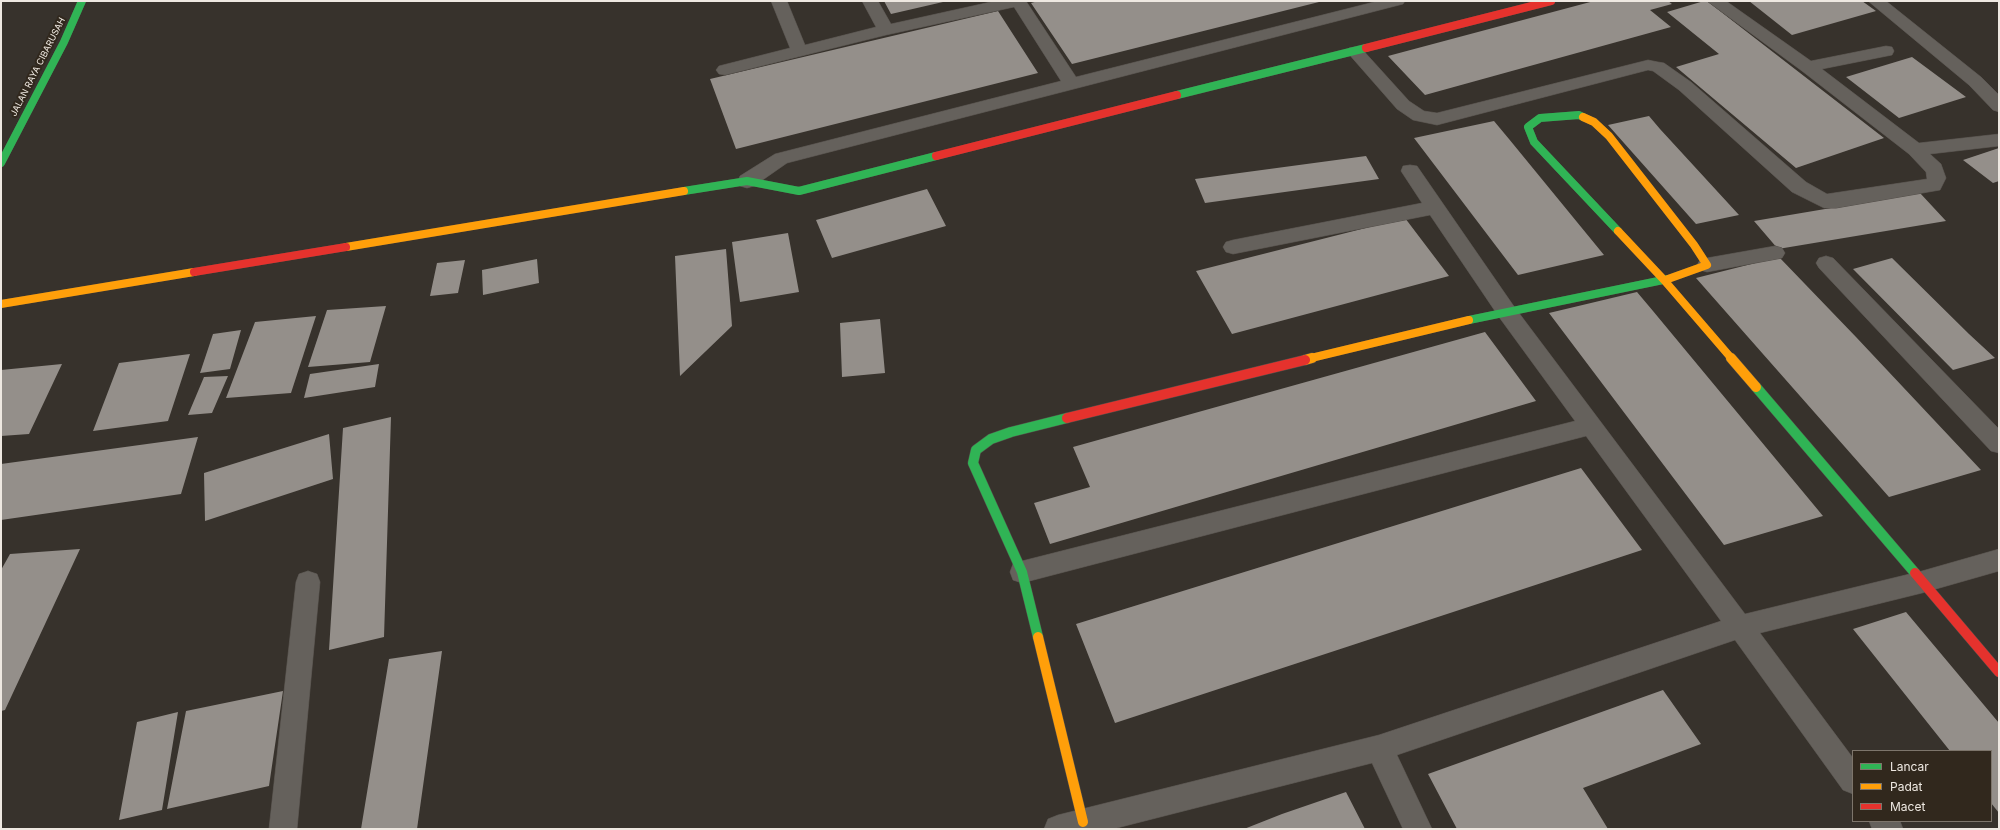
<!DOCTYPE html>
<style>
body{margin:0}
#map{position:relative;width:2000px;height:830px;overflow:hidden;background:#37322c;font-family:Inter,sans-serif}
canvas{display:block}
.frame{position:absolute;inset:0;border:2px solid #eee8e1;pointer-events:none}
.legend{position:absolute;left:1852px;top:750px;width:140px;height:72px;box-sizing:border-box;background:#31281d;border:1px solid #7d756b;margin:0;padding:5px 7px;list-style:none;font-size:12px;color:#eee8e1}
.legend li{display:flex;align-items:center;gap:8px;height:20px}
.legend b{width:20px;border:1px solid #7d756b}
</style>
<div id="map">
<canvas width="2000" height="830"></canvas>
<div class="frame"></div>
<ul class="legend">
<li><b style="height:5px;background:#30b455"></b>Lancar</li>
<li><b style="height:5px;background:#ff9f0a"></b>Padat</li>
<li><b style="height:5px;background:#e5322d"></b>Macet</li>
</ul>
</div>
<script>
const ctx = document.querySelector('canvas').getContext('2d');
ctx.lineJoin = 'round';
function paint(path, color) {
  ctx.fillStyle = color;
  ctx.fill(path, 'evenodd');
}
function toPath(rows) {
  const path = new Path2D();
  for (const r of rows) {
    path.moveTo(r[0], r[1]);
    for (let i = 2; i < r.length; i += 2) path.lineTo(r[i], r[i + 1]);
  }
  return path;
}
function trace(path, color, width, dash) {
  ctx.strokeStyle = color;
  ctx.lineWidth = width;
  ctx.lineCap = dash ? 'butt' : 'round';
  ctx.setLineDash(dash || []);
  ctx.stroke(path);
}
function drawText(font, color, halo, rows, align = 'center') {
  ctx.font = font + ' Inter,sans-serif';
  ctx.lineWidth = 4;
  ctx.setLineDash([]);
  ctx.textBaseline = 'middle';
  ctx.strokeStyle = halo;
  ctx.fillStyle = color;
  for (const [text, x, y, turn = 0] of rows) {
    ctx.save();
    ctx.translate(x, y);
    ctx.rotate((+turn || 0) * Math.PI / 180);
    ctx.textAlign = isNaN(turn) ? turn : align;
    if (halo) ctx.strokeText(text, 0, 0);
    ctx.fillText(text, 0, 0);
    ctx.restore();
  }
}
paint(toPath([
 [884,1,943,1,943,2,891,14],
 [1038,1,1319,1,1319,2,1072,64,1031,3],
 [1594,1,1668,1,1672,4,1650,10,1671,27,1425,95,1388,56],
 [1704,1,1707,1,1884,138,1796,168,1676,67,1719,54,1667,12],
 [1749,1,1862,1,1876,11,1792,35],
 [998,11,1038,73,736,149,710,79],
 [1912,57,1966,97,1899,118,1846,77],
 [1649,116,1660,129,1739,215,1696,224,1608,125],
 [1494,121,1509,139,1604,255,1518,275,1414,138],
 [1999,148,1999,181,1993,183,1963,160],
 [1366,156,1379,179,1205,203,1195,179],
 [927,189,946,226,832,258,816,220],
 [1920,193,1946,221,1778,249,1754,221],
 [1405,218,1449,276,1232,334,1196,271],
 [788,233,799,292,740,302,732,242],
 [726,249,732,326,680,376,675,256],
 [1779,257,1856,337,1981,470,1889,497,1696,278],
 [1892,258,1969,334,1995,358,1953,370,1853,269],
 [537,259,539,283,483,295,482,270],
 [465,260,458,293,430,296,437,263],
 [1637,292,1653,311,1823,516,1724,545,1549,313],
 [386,306,370,362,308,367,327,310],
 [316,316,291,393,226,398,255,322],
 [880,319,885,373,842,377,840,323],
 [241,330,230,369,200,373,213,334],
 [1485,332,1536,401,1050,544,1034,503,1090,487,1073,447],
 [190,354,168,421,93,431,119,363],
 [62,364,29,434,1,436,1,370],
 [379,364,375,387,304,398,310,374],
 [228,376,212,413,188,415,204,377],
 [391,417,384,637,329,650,343,428],
 [329,434,333,479,205,521,204,473],
 [198,437,181,494,1,520,1,464],
 [1581,468,1642,550,1115,723,1076,624],
 [80,549,5,710,1,711,1,570,10,554],
 [1906,612,1999,723,1999,813,1991,803,1991,751,1950,751,1853,629],
 [442,651,417,829,361,829,389,659],
 [1663,690,1701,744,1583,788,1608,829,1457,829,1428,774],
 [283,691,269,786,167,809,186,711],
 [178,712,162,810,119,820,137,722],
 [1346,792,1365,829,1244,829,1282,814]
]), '#948f8a');
const street = toPath([
 [771,1,787,1,805,45,876,27,862,1,878,1,891,24,995,1,1026,1,1076,77,1378,1,1405,1,1403,4,787,163,754,186,747,188,740,186,738,181,740,176,775,154,1061,81,1014,7,886,35,725,75,719,74,716,70,719,66,790,48,771,1],
 [1707,1,1726,1,1811,61,1886,46,1892,47,1894,51,1892,55,1822,69,1919,143,1999,134,1999,146,1930,154,1941,164,1946,178,1940,190,1836,208,1824,208,1792,192,1679,90,1653,71,1648,70,1437,125,1413,120,1397,109,1347,52,1349,48,1355,47,1361,48,1409,101,1424,111,1437,113,1648,60,1658,62,1664,63,1691,82,1806,182,1827,194,1927,179,1926,172,1909,154,1802,71,1707,1],
 [1868,1,1886,1,1981,77,1999,95,1999,112,1993,110,1969,85,1868,1],
 [1410,165,1417,166,1513,305,1745,614,1922,571,1999,549,1999,571,1922,593,1760,633,1853,758,1853,794,1843,790,1735,640,1397,755,1432,829,1403,829,1372,763,1113,829,1044,829,1048,819,1058,815,1379,735,1721,621,1586,436,1022,583,1013,580,1010,572,1013,564,1022,561,1575,421,1499,317,1430,215,1233,254,1226,252,1223,247,1226,242,1233,240,1422,203,1401,171,1403,166,1410,165],
 [1775,246,1782,248,1785,253,1782,258,1707,272,1700,270,1697,265,1700,260,1707,258,1775,246],
 [1826,256,1833,258,1999,429,1999,453,1991,451,1819,268,1816,263,1819,258,1826,256],
 [308,571,317,574,320,582,297,829,269,829,296,582,299,574,308,571],
 [1869,821,1900,821,1903,829,1872,829,1869,821]
]);
const fastFar1 = toPath([
 [1177,95,1366,48],
 [1583,117,1579,115,1540,118,1528,127,1534,142,1618,231],
 [1,163,64,42,82,1],
 [684,191,747,181,799,191,936,156],
 [1469,320,1668,279]
]);
const fast = toPath([
 [1756,387,1915,573],
 [1038,637,1022,572,973,463,976,450,991,439,1011,432,1067,418]
]);
const slowFar1 = toPath([
 [1583,117,1594,122,1609,136,1694,245,1707,265,1668,279],
 [1618,231,1664,280,1732,359],
 [346,247,684,191],
 [1,304,194,272],
 [1307,359,1469,320]
]);
const slow = toPath([
 [1731,358,1756,387],
 [1305,360,1312,358],
 [1038,637,1083,822]
]);
const jamFar1 = toPath([
 [1366,48,1551,1],
 [936,156,1177,95],
 [194,272,346,247]
]);
const jam = toPath([
 [1067,418,1305,360],
 [1915,573,1999,672]
]);
trace(street, '#544f4a', 1);
trace(fastFar1, '#544f4a', 8);
trace(fast, '#544f4a', 11);
trace(slowFar1, '#544f4a', 8);
trace(slow, '#544f4a', 11);
trace(jamFar1, '#544f4a', 8);
trace(jam, '#544f4a', 11);
paint(street, '#65615c');
trace(fastFar1, '#30b455', 8);
trace(fast, '#30b455', 10);
trace(slowFar1, '#ff9f0a', 8);
trace(slow, '#ff9f0a', 10);
trace(jamFar1, '#e5322d', 8);
trace(jam, '#e5322d', 10);
drawText('9px', '#eee8e1', '#31281d', [
 ["JALAN RAYA CIBARUSAH",38,67,-63]
]);
</script>
